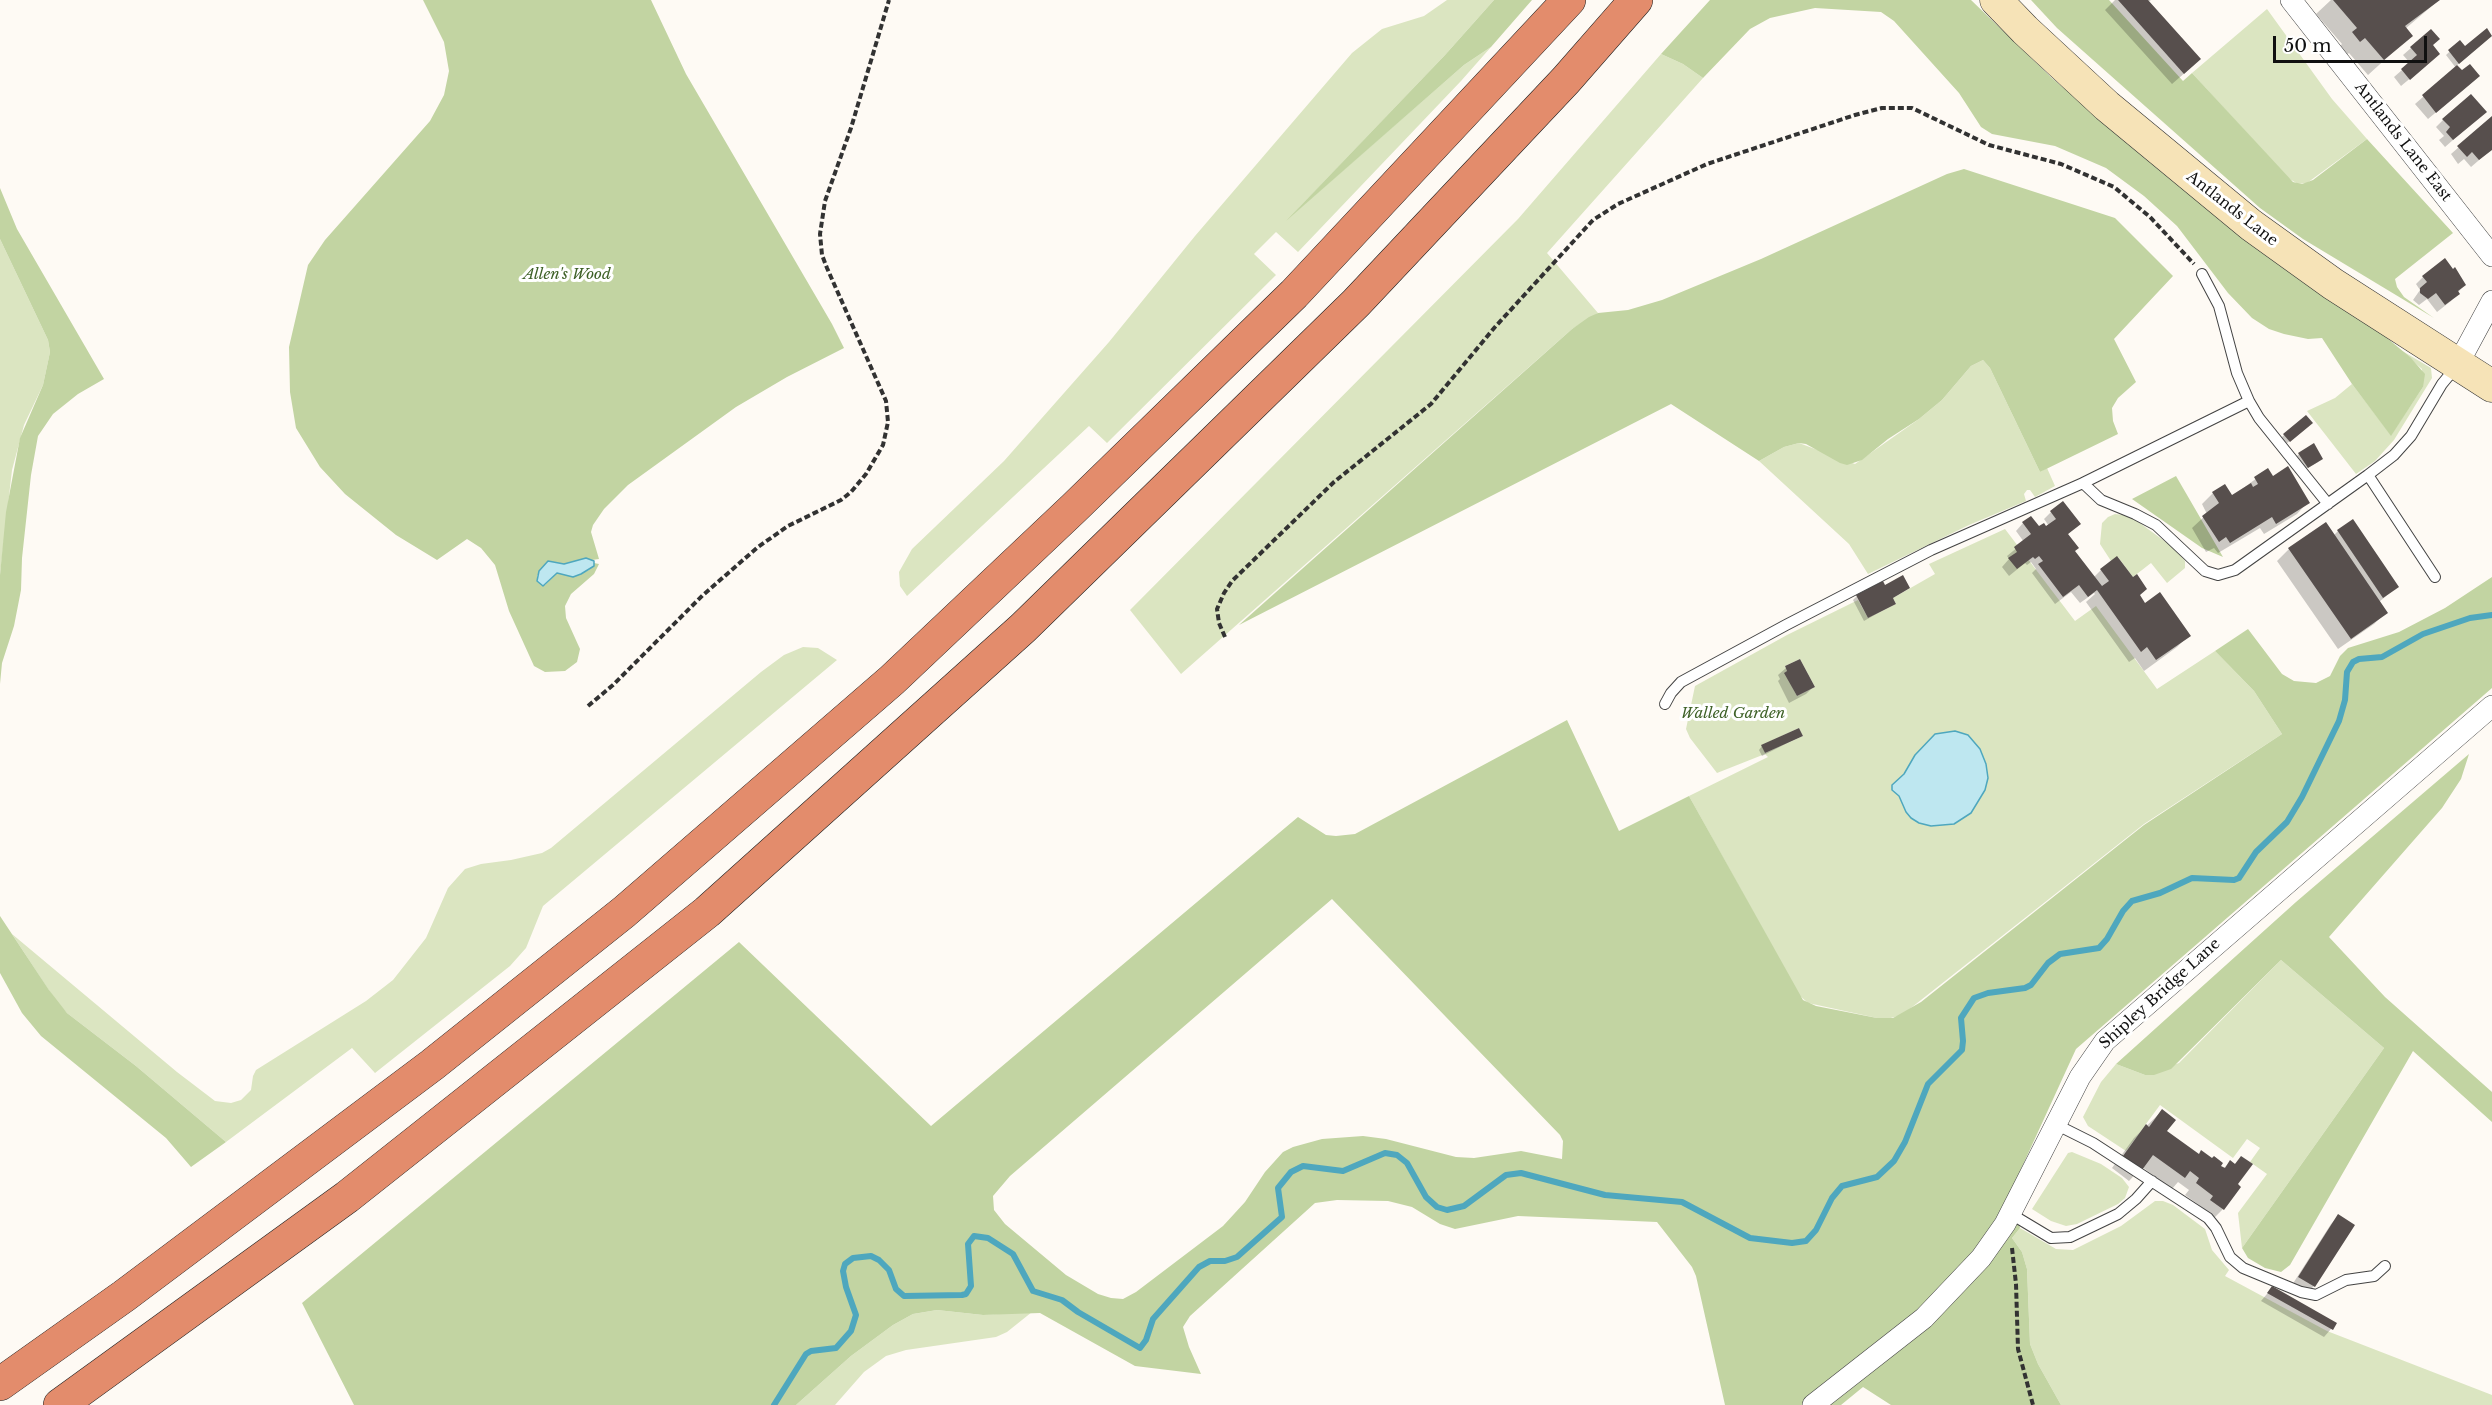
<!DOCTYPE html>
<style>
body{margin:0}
#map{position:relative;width:2492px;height:1405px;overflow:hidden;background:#fefaf4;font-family:"Libre Baskerville",serif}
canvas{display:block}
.scale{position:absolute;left:2273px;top:36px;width:154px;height:27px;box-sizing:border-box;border:3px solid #101010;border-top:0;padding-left:8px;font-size:18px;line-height:21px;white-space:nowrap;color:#101010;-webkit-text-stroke:4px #fff;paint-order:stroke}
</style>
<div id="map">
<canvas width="2492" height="1405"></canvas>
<div class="scale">50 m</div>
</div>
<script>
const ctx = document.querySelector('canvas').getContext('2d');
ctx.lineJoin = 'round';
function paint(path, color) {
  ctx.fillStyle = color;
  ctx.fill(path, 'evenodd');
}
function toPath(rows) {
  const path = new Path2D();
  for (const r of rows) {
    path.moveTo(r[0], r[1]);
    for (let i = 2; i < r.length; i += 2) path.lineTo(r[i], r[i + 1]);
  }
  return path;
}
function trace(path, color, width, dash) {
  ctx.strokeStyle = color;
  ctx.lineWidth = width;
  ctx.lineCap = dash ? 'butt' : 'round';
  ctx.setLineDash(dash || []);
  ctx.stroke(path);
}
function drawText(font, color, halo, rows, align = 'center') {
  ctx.font = font + ' "Libre Baskerville",serif';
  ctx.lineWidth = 6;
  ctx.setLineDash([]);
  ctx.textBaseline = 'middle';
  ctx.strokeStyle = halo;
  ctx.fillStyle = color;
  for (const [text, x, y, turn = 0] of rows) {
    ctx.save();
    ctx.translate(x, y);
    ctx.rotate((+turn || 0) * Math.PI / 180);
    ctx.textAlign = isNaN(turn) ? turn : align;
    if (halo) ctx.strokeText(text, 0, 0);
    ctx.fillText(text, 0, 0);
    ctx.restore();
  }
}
paint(toPath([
 [1447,0,1494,0,1445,55,1293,214,1464,65,1491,47,1461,81,1298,252,1276,232,1254,254,1276,275,1107,443,1089,426,907,596,900,586,899,572,912,549,1004,461,1109,342,1195,236,1352,53,1382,29,1424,16],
 [2267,9,2332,99,2367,139,2307,183,2298,184,2288,178,2192,73],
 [1661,54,1683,64,1703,78,1547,253,1598,313,1572,329,1181,674,1130,610,1518,219],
 [0,239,48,340,50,352,43,385,24,425,12,470,0,575],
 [2399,349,2431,368,2432,378,2394,440,2375,461,2356,474,2307,411,2335,398,2352,384,2391,435,2423,387,2422,369],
 [1983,360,1990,368,2040,472,2047,468,2055,486,2035,497,2030,490,2027,490,2024,494,2026,501,1969,525,1868,574,1849,544,1759,461,1784,447,1799,443,1855,464,1919,419,1942,400,1971,366],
 [2115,514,2124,515,2137,521,2174,548,2185,561,2185,568,2167,583,2151,563,2133,577,2118,557,2111,561,2100,544,2102,523,2108,517],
 [2005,529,2075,621,2096,606,2157,689,2215,651,2254,691,2282,734,2144,824,1902,1015,1887,1019,1877,1018,1808,1003,1799,995,1689,796,1768,757,1765,754,1717,773,1690,738,1686,729,1695,686,1787,635,1858,600,1868,618,1896,604,1893,598,1935,574,1929,564],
 [1800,659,1815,687,1797,696,1785,673,1787,671,1785,666],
 [1799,728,1803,736,1765,753,1762,745],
 [803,647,818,648,837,660,543,906,526,948,510,966,375,1073,352,1048,226,1142,136,1066,67,1013,56,1001,12,934,177,1072,215,1101,231,1103,241,1100,251,1090,253,1076,256,1070,366,1001,393,980,426,938,448,888,465,869,481,864,511,860,542,853,551,848,761,672,784,655],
 [2281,960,2384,1048,2242,1248,2238,1213,2267,1174,2250,1162,2260,1148,2247,1139,2233,1158,2160,1105,2126,1151,2088,1126,2083,1117,2101,1082,2116,1064,2145,1075,2179,1063],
 [2072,1152,2101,1164,2122,1178,2129,1187,2125,1198,2118,1204,2077,1224,2066,1226,2051,1221,2032,1209,2068,1153],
 [2155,1201,2163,1201,2173,1205,2205,1229,2212,1250,2229,1270,2225,1276,2327,1331,2492,1395,2492,1405,2061,1405,2038,1364,2030,1344,2027,1269,2022,1252,2012,1238,2020,1228,2056,1249,2073,1250,2121,1226],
 [937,1310,983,1315,1032,1312,1007,1332,996,1337,906,1350,886,1356,864,1372,835,1405,796,1405,851,1356,893,1325,913,1314]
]), '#dbe5c1');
paint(toPath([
 [423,0,651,0,686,74,832,324,844,348,787,377,736,407,628,485,604,509,593,525,591,532,599,559,564,564,548,561,537,576,537,581,545,585,557,573,573,577,589,570,594,563,599,564,594,574,571,594,565,606,566,618,580,649,577,662,565,671,545,672,534,666,509,611,495,565,481,548,467,539,437,560,396,535,345,494,320,467,296,428,290,392,289,347,308,265,325,240,430,121,444,95,449,71,444,42],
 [1494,0,1532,0,1491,47,1464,65,1286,221,1445,55],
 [1710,0,1971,0,2053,79,2103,121,2368,322,2411,358,2425,374,2423,387,2391,436,2352,384,2322,338,2308,339,2284,334,2269,329,2252,318,2228,293,2177,226,2144,196,2106,168,2055,146,1992,134,1981,127,1959,93,1894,21,1881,12,1815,8,1770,18,1750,29,1703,78,1683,64,1661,54],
 [2031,0,2109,0,2183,81,2192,73,2293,182,2302,184,2313,180,2367,139,2453,233,2395,279,2397,287,2404,297,2434,318,2303,239,2260,208,2057,28],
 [1964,169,2115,218,2173,276,2114,339,2136,382,2118,398,2112,408,2113,421,2118,434,2040,472,1990,368,1983,360,1971,366,1942,400,1919,419,1888,439,1862,460,1847,465,1840,463,1806,444,1799,443,1784,447,1759,461,1671,404,1239,625,1572,329,1589,317,1598,313,1628,310,1662,300,1761,259,1947,174],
 [0,188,17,229,104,379,78,394,53,414,38,436,31,475,22,558,21,590,14,626,2,663,0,684,0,575,6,512,20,438,43,385,50,352,48,340,0,239],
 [2176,476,2223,557,2202,548,2132,499],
 [2492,577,2492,688,2076,1049,2010,1193,2020,1228,2012,1238,2022,1252,2027,1269,2030,1344,2038,1364,2061,1405,1891,1405,1863,1387,1841,1405,1725,1405,1696,1276,1692,1267,1657,1222,1518,1216,1455,1229,1440,1224,1412,1207,1388,1201,1337,1200,1315,1203,1190,1316,1183,1327,1189,1347,1201,1374,1135,1366,1040,1313,983,1315,937,1310,913,1314,893,1325,851,1356,796,1405,354,1405,302,1303,739,942,931,1126,1298,817,1326,835,1336,836,1355,834,1567,720,1619,831,1689,796,1803,1000,1816,1006,1877,1018,1893,1018,1921,1002,2144,825,2282,734,2254,691,2215,651,2248,629,2282,674,2294,681,2316,683,2330,676,2340,656,2348,648,2399,632,2445,608],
 [1332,899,1560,1135,1563,1141,1562,1159,1521,1151,1474,1158,1456,1157,1386,1139,1363,1136,1322,1139,1293,1147,1283,1152,1265,1172,1245,1202,1223,1226,1136,1292,1123,1299,1111,1298,1098,1294,1066,1275,1005,1224,994,1210,993,1196,1010,1176],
 [2469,754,2461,779,2442,808,2329,937,2385,997,2492,1092,2492,1122,2413,1051,2290,1265,2281,1272,2265,1268,2248,1258,2242,1248,2384,1048,2281,960,2171,1069,2154,1075,2145,1075,2116,1064,2296,902],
 [0,916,49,990,67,1013,136,1066,226,1142,191,1167,166,1138,41,1036,22,1013,0,973]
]), '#c2d4a2');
const water = toPath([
 [586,558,594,561,594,566,581,574,573,577,557,573,543,586,537,581,539,571,548,561,564,564,586,558],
 [1955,731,1968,735,1980,749,1986,764,1988,778,1985,790,1971,813,1954,824,1931,826,1919,823,1911,818,1906,812,1899,796,1892,790,1892,785,1904,774,1915,755,1935,734,1955,731]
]);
paint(water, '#bee7f0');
trace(water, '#4ea7be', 1.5);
paint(toPath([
 [2115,0,2151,0,2148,2,2187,71,2172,84,2105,10],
 [2331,0,2439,0,2405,29,2411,36,2368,75,2349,53,2344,57,2337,49,2342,44,2316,14],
 [2488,39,2456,66,2471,83,2428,119,2415,104,2456,68,2446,55,2460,42,2465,49],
 [2431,46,2431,61,2401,86,2394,77,2410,63,2403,55,2411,48],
 [2492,118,2492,149,2471,167,2464,159,2458,164,2451,154],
 [2477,119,2445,147,2439,140,2444,136,2436,127,2443,120],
 [2452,271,2464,285,2451,301,2437,312,2427,299,2419,305,2413,300,2420,290,2416,284,2423,277],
 [2308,426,2286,444,2281,438,2284,435],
 [2299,454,2318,462,2304,470,2296,457],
 [2268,470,2272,478,2308,502,2297,514,2264,534,2260,528,2218,553,2214,548,2206,552,2192,528,2207,514,2202,504,2213,493,2231,497],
 [2051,512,2079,524,2067,535,2074,552,2093,578,2101,570,2139,596,2145,605,2189,635,2177,647,2144,671,2135,658,2129,662,2086,602,2095,594,2094,593,2080,603,2071,592,2055,604,2032,573,2036,569,2031,562,2027,565,2025,563,2009,576,2002,567,2009,559,2007,556,2024,542,2016,531,2023,523,2046,528,2049,526,2044,519],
 [2338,531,2397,587,2379,602,2386,612,2374,624,2338,649,2277,561,2289,549,2333,536],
 [1857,596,1891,598,1894,604,1864,621,1853,600],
 [1786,668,1813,687,1806,694,1789,703,1778,681,1780,679,1778,675],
 [1801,736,1762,756,1759,750,1762,746],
 [2162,1111,2165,1131,2198,1155,2223,1169,2230,1162,2234,1165,2241,1158,2236,1185,2223,1209,2212,1220,2200,1212,2203,1208,2185,1195,2189,1190,2178,1182,2172,1189,2142,1167,2129,1181,2112,1168,2134,1138],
 [2339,1216,2353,1225,2314,1286,2306,1294,2292,1285,2331,1224],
 [2272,1288,2335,1323,2331,1329,2324,1337,2261,1301]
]), '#0003');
trace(toPath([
 [774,1405,806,1354,811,1351,836,1348,851,1331,856,1315,846,1287,843,1271,845,1264,853,1258,871,1256,879,1260,889,1270,896,1289,904,1296,962,1295,966,1294,971,1286,968,1244,974,1236,988,1238,1013,1254,1033,1291,1062,1300,1078,1312,1140,1348,1146,1340,1153,1319,1199,1267,1210,1261,1225,1261,1237,1257,1282,1217,1278,1188,1291,1172,1303,1166,1343,1171,1385,1153,1397,1155,1407,1163,1426,1197,1437,1207,1447,1210,1464,1206,1506,1175,1521,1173,1605,1195,1682,1202,1750,1238,1792,1243,1806,1241,1816,1230,1832,1198,1842,1186,1877,1177,1894,1161,1905,1142,1928,1084,1962,1050,1963,1041,1961,1018,1974,998,1988,993,2025,988,2031,985,2048,963,2060,954,2099,948,2107,939,2123,911,2132,901,2160,893,2192,878,2234,880,2239,878,2256,852,2287,822,2302,797,2339,721,2345,700,2347,672,2353,662,2359,659,2382,657,2423,634,2470,618,2492,615]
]), '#4ea7be', 6);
paint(toPath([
 [2118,0,2148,0,2201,59,2184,74],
 [2333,0,2440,0,2405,26,2413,36,2384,60,2365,38,2360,42,2352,32,2357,28],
 [2487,28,2492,36,2459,64,2448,50,2460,40,2465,46],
 [2431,29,2440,39,2433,45,2440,54,2410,80,2401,69,2417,55,2410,47],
 [2470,64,2480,76,2436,113,2422,95,2457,65,2462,70],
 [2471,94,2487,112,2453,140,2446,132,2450,127,2442,119],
 [2492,116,2492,150,2479,160,2472,152,2467,157,2457,146],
 [2445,258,2453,269,2455,267,2466,285,2458,291,2460,294,2445,305,2436,293,2428,299,2420,293,2420,288,2427,282,2422,276],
 [2306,415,2313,423,2290,442,2283,434],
 [2314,443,2323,459,2308,468,2298,453],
 [2288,466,2310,503,2276,524,2272,517,2230,543,2226,537,2219,542,2202,516,2219,503,2212,492,2225,484,2232,495,2251,483,2253,487,2258,484,2254,477,2268,468,2273,476],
 [2063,501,2081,524,2068,534,2079,548,2075,551,2102,586,2109,581,2100,569,2117,556,2133,577,2137,574,2147,589,2140,595,2145,603,2160,592,2191,636,2156,660,2147,647,2141,652,2097,590,2088,597,2079,585,2063,597,2038,564,2043,561,2039,556,2035,559,2033,557,2017,569,2008,558,2017,552,2014,547,2031,534,2022,522,2031,516,2039,526,2044,523,2046,526,2056,519,2050,511],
 [2353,519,2399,587,2383,598,2337,530],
 [2326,522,2388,613,2351,639,2288,548],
 [1903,575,1910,588,1893,598,1896,604,1868,618,1856,595,1883,581,1885,585],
 [1800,659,1815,687,1797,696,1784,673,1787,671,1785,666],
 [1799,728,1803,736,1765,753,1761,745],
 [2162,1109,2176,1120,2167,1131,2199,1154,2201,1150,2212,1158,2214,1156,2223,1163,2221,1166,2225,1168,2230,1160,2235,1164,2241,1156,2253,1164,2238,1184,2241,1187,2224,1210,2210,1200,2213,1196,2196,1183,2199,1178,2190,1171,2185,1178,2153,1155,2142,1170,2123,1156,2146,1124,2149,1127],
 [2338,1214,2355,1225,2315,1287,2298,1277],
 [2272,1286,2337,1323,2333,1330,2267,1293]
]), '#574f4d');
const lane = toPath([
 [2249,401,2259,418,2328,504],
 [2083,483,2249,401,2237,373,2219,306,2202,274],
 [2435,577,2368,475,2394,455,2411,436,2442,384,2456,367],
 [1665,704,1671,693,1681,682,1786,625,1931,550,2083,483,2101,500,2135,514,2156,525,2205,571,2218,575,2235,570,2368,475],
 [2057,1125,2093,1143,2208,1218,2216,1228,2230,1257,2243,1268,2301,1292,2316,1295,2346,1280,2374,1276,2385,1266],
 [2011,1214,2051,1238,2070,1237,2118,1214,2136,1199,2152,1181]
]);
const street = toPath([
 [2291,0,2492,256],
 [2458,364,2492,301],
 [1813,1405,1924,1318,1981,1258,2005,1224,2080,1077,2105,1041,2492,706]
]);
const secondary = toPath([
 [1996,0,2025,30,2107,106,2251,225,2333,284,2492,386]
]);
const highway = toPath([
 [0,1384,124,1296,432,1065,624,912,892,680,1074,508,1294,294,1569,0],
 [60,1405,347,1197,707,912,1023,628,1356,303,1566,80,1636,0]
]);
trace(lane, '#434343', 12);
trace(street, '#434343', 22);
trace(secondary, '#323232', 33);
trace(highway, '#212121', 34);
trace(toPath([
 [1225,637,1219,623,1217,609,1224,593,1232,581,1334,482,1431,404,1495,327,1593,220,1618,204,1707,164,1855,115,1882,108,1912,108,1989,145,2061,164,2114,187,2150,217,2194,264],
 [588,706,613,685,703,595,758,547,788,526,841,500,851,492,866,474,883,445,888,422,886,401,827,268,822,255,820,234,825,201,851,128,889,0],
 [2012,1248,2016,1284,2018,1349,2033,1405]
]), '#323232', 4, [6, 3]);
trace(lane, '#fff', 10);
trace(street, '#fff', 21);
trace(secondary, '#f6e3b7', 32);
trace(highway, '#e38c6c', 33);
drawText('15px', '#101010', '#fff', [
 ["Antlands Lane East",2403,142,52],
 ["Antlands Lane",2232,209,38],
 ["Shipley Bridge Lane",2160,994,-42]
]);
drawText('italic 15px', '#3e6127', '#fff', [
 ["Allen's Wood",567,275],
 ["Walled Garden",1733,714]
]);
</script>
